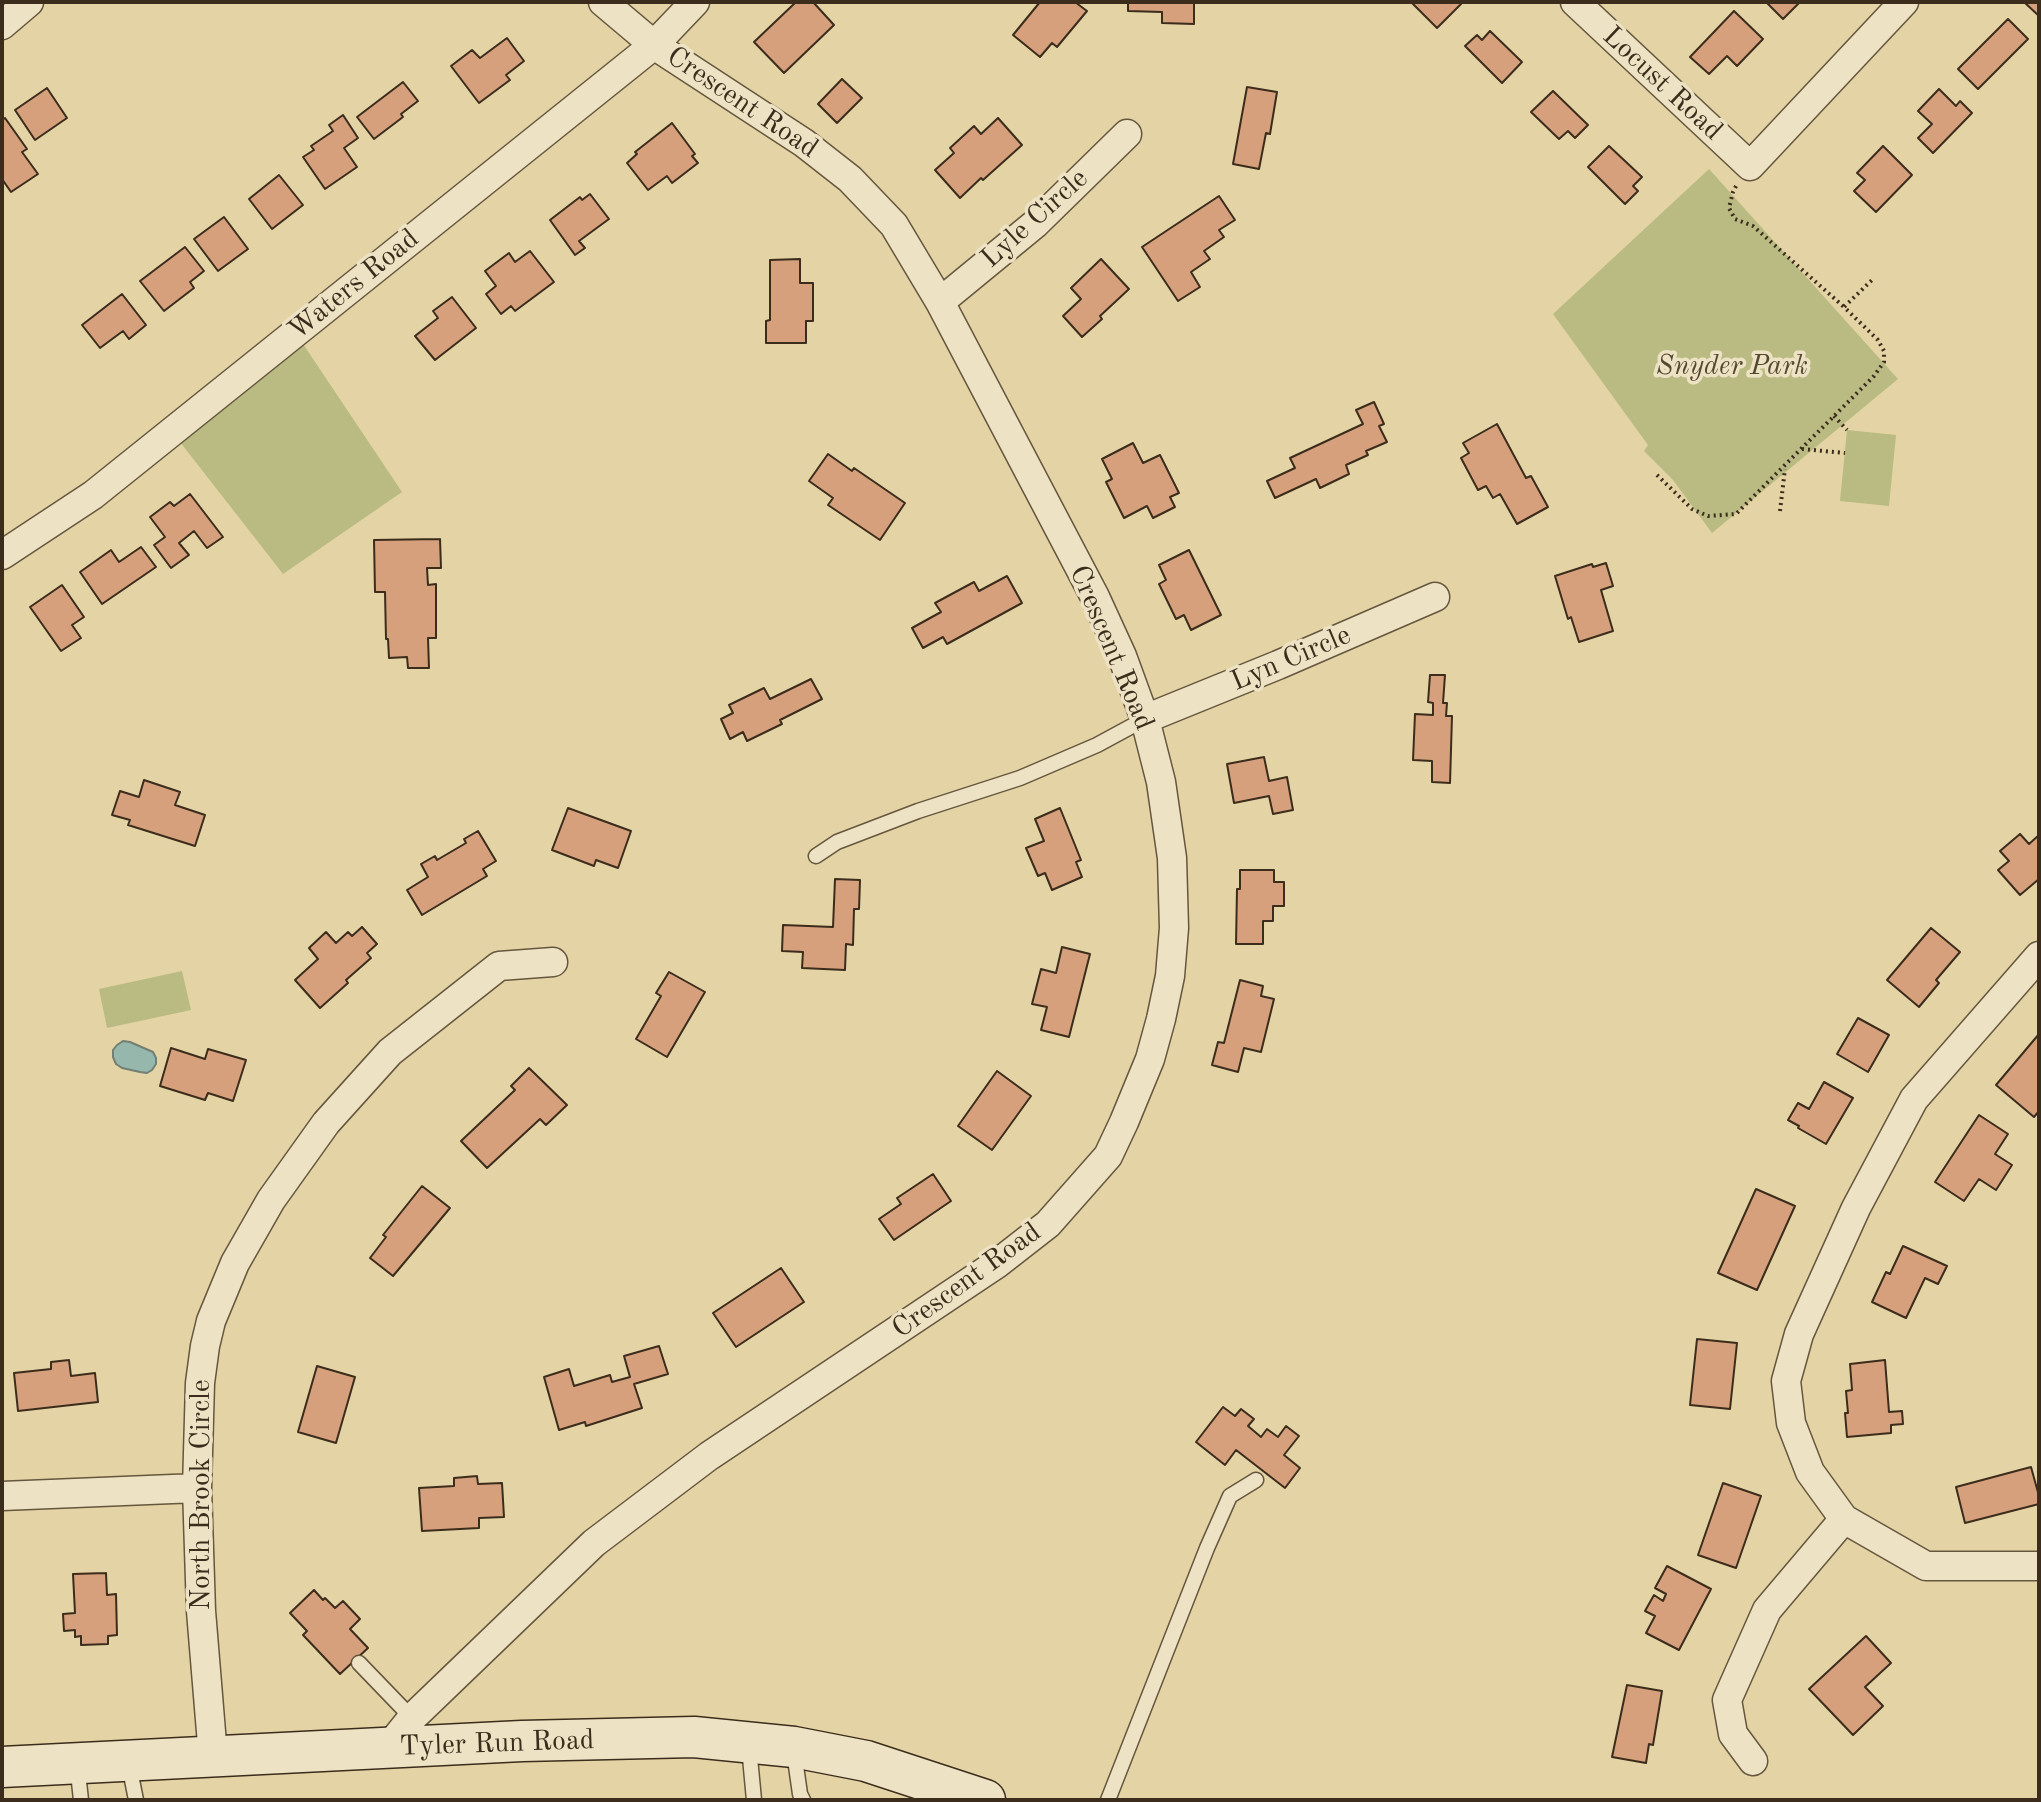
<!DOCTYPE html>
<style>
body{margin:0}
#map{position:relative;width:2041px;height:1802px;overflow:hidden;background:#e4d3a4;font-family:"Old Standard TT",serif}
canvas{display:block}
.frame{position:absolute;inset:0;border:4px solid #3b2c1c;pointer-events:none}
</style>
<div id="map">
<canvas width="2041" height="1802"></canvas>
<div class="frame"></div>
</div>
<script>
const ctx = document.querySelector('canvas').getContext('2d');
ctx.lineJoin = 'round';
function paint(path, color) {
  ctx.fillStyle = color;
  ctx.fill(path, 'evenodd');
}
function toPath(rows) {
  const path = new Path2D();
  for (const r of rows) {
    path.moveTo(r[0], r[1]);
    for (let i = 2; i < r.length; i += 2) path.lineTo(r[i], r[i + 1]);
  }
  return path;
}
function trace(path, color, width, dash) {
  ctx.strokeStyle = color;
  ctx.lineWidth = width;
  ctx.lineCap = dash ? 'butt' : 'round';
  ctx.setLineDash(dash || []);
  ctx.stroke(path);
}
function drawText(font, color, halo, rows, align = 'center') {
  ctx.font = font + ' "Old Standard TT",serif';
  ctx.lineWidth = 7;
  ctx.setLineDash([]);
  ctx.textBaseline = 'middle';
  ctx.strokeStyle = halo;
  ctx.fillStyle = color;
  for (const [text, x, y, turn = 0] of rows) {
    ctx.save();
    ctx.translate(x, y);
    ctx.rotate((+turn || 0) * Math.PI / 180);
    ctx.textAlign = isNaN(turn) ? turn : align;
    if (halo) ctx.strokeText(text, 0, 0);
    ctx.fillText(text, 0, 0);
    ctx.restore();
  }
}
paint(toPath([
 [1709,169,1898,379,1712,533,1673,480,1644,451,1648,445,1553,314],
 [295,332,402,492,283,574,166,424],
 [1847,430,1896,435,1889,506,1840,501],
 [182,971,191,1010,107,1028,99,989]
]), '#b9bb82');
const water = toPath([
 [123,1041,130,1042,153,1052,156,1058,156,1064,152,1070,147,1073,140,1072,122,1068,116,1064,113,1057,113,1050,117,1045,123,1041]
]);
paint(water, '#96b7ab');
trace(water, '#727f72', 2);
const building = toPath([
 [796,2,813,2,834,25,784,73,754,42,796,2],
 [1040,2,1075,2,1087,11,1057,47,1052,43,1040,57,1013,35,1040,2],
 [1128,2,1194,2,1194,24,1162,23,1162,12,1128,11,1128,2],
 [1411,2,1458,2,1461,4,1437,28,1411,2],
 [1766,2,1800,2,1783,19,1766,2],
 [2024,2,2039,2,2039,16,2024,2],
 [1734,11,1763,39,1737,66,1727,56,1709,74,1690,57,1734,11],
 [2008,19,2028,39,1978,89,1958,69,2008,19],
 [1490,31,1522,62,1502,83,1465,46,1477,35,1482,40,1490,31],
 [507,38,524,61,506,75,510,80,479,103,451,66,472,50,480,58,507,38],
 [842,79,862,98,837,123,818,104,842,79],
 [403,82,418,101,401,114,403,117,374,139,357,117,403,82],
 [1247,87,1277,92,1270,134,1266,133,1259,169,1233,164,1247,87],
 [47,88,67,118,35,140,15,110,47,88],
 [1939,89,1956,106,1960,101,1972,113,1933,153,1918,138,1932,124,1918,111,1939,89],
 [1553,91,1588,125,1575,138,1568,131,1559,139,1531,112,1553,91],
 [343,115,358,138,344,148,357,167,325,189,303,157,314,150,311,146,333,131,329,125,343,115],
 [5,118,27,149,22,152,38,174,11,192,2,179,2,120,5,118],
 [998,118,1022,145,983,180,981,178,960,198,935,170,954,153,950,148,974,126,981,134,998,118],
 [672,123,695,154,692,156,698,163,672,183,667,176,648,190,627,163,637,154,635,152,672,123],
 [1609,146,1642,177,1633,186,1638,191,1625,204,1588,167,1609,146],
 [1883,146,1912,175,1876,212,1854,191,1865,180,1857,173,1883,146],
 [279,175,303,205,272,229,249,199,279,175],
 [590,194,609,219,579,241,585,248,575,255,550,220,580,197,582,200,590,194],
 [1219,196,1235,220,1219,230,1224,237,1204,251,1210,259,1191,272,1200,287,1178,301,1142,247,1219,196],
 [224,217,248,249,218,271,194,239,224,217],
 [185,247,204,271,190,282,194,288,164,311,140,281,185,247],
 [530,251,554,282,515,311,511,306,501,314,486,294,496,286,485,271,509,253,515,262,530,251],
 [800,259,800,283,813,283,813,321,806,321,806,343,766,343,766,321,770,320,770,260,800,259],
 [1101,259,1129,289,1100,316,1102,319,1082,337,1063,316,1081,299,1071,288,1101,259],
 [122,294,146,325,129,339,123,331,100,348,82,325,122,294],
 [452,297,476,328,435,360,415,336,438,318,433,311,452,297],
 [1374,402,1384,424,1379,426,1387,442,1366,451,1368,455,1346,465,1349,474,1320,488,1316,479,1275,498,1267,481,1295,468,1290,458,1363,424,1356,410,1374,402],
 [1497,424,1526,478,1531,476,1548,507,1517,524,1500,494,1493,498,1486,486,1478,490,1461,458,1469,453,1463,443,1497,424],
 [1133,443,1143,463,1160,455,1179,493,1170,497,1175,507,1153,518,1147,506,1124,518,1106,482,1112,479,1102,459,1133,443],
 [828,454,852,471,854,468,905,503,880,540,828,505,833,498,809,481,828,454],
 [190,494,223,537,207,548,194,531,179,543,189,555,171,568,154,545,165,537,150,517,170,502,174,506,190,494],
 [440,539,441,568,427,568,428,585,436,584,436,638,428,638,429,668,408,668,407,657,389,658,388,639,386,639,385,592,375,592,374,540,440,539],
 [141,547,156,567,102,604,80,572,111,550,119,562,141,547],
 [1189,550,1221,615,1191,630,1184,615,1176,619,1159,584,1166,580,1159,565,1189,550],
 [1606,563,1613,586,1601,590,1613,631,1579,642,1571,617,1568,619,1555,576,1592,564,1593,567,1606,563],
 [1007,576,1022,603,947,644,943,637,923,648,912,628,941,612,935,603,974,582,979,591,1007,576],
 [62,585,84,617,72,625,81,638,61,651,30,607,62,585],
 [1430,675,1445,675,1443,703,1447,703,1446,716,1452,716,1450,783,1432,782,1432,761,1413,760,1415,714,1433,715,1433,703,1428,702,1430,675],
 [811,679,822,699,780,720,782,724,747,741,743,732,730,739,721,719,733,713,729,705,764,688,770,699,811,679],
 [1264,757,1269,781,1287,777,1293,810,1273,814,1269,796,1234,803,1227,764,1264,757],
 [144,780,180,792,175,805,205,815,195,846,128,825,130,820,112,815,120,791,139,797,144,780],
 [568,808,631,831,618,868,596,860,594,866,552,850,568,808],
 [1060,808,1081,860,1076,862,1082,877,1052,890,1045,873,1038,876,1026,848,1044,841,1035,819,1060,808],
 [478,831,496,861,483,869,487,876,422,915,407,890,428,877,421,864,435,856,437,860,466,843,464,839,478,831],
 [2020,834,2029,844,2039,835,2039,879,2020,895,1998,870,2009,861,2000,851,2020,834],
 [1240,870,1274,870,1274,882,1284,882,1284,906,1273,906,1273,921,1263,921,1263,944,1236,944,1237,889,1240,889,1240,870],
 [835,879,860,880,859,909,854,909,853,945,846,944,845,970,802,968,803,952,782,951,783,925,833,927,835,879],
 [362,927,377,944,367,953,371,958,346,980,348,983,320,1008,295,980,318,959,309,948,326,932,336,943,348,932,352,936,362,927],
 [1931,928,1960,952,1936,980,1939,983,1919,1007,1887,980,1931,928],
 [1062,947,1090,954,1069,1037,1041,1030,1047,1007,1032,1004,1041,969,1056,973,1062,947],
 [669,972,705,992,667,1057,636,1039,661,996,656,993,669,972],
 [1240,980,1263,986,1261,996,1274,999,1261,1052,1244,1048,1238,1072,1212,1065,1218,1042,1224,1043,1240,980],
 [1858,1018,1889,1035,1868,1072,1837,1054,1858,1018],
 [2039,1034,2039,1111,2034,1117,1996,1085,2039,1034],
 [171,1048,205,1059,208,1049,246,1060,233,1101,208,1093,205,1100,160,1086,171,1048],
 [529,1068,567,1105,546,1125,540,1119,487,1168,461,1141,515,1090,511,1086,529,1068],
 [997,1071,1031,1096,992,1150,958,1126,997,1071],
 [1824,1082,1853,1098,1826,1144,1798,1128,1799,1126,1788,1120,1798,1103,1809,1109,1824,1082],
 [1979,1115,2008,1134,1995,1154,2012,1165,1996,1190,1979,1179,1964,1201,1935,1182,1979,1115],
 [933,1174,951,1201,894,1240,879,1219,901,1204,897,1198,933,1174],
 [422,1186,450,1208,393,1276,370,1258,386,1237,383,1235,422,1186],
 [1756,1189,1795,1206,1757,1290,1718,1273,1756,1189],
 [1903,1246,1947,1266,1938,1284,1925,1278,1906,1318,1872,1302,1886,1272,1890,1274,1903,1246],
 [781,1268,804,1302,736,1347,713,1313,781,1268],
 [1697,1339,1737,1343,1730,1409,1690,1405,1697,1339],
 [659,1346,668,1374,634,1384,642,1408,586,1426,585,1422,559,1430,544,1377,569,1369,574,1386,610,1375,612,1382,630,1377,624,1356,659,1346],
 [69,1360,71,1376,95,1373,98,1402,18,1411,14,1373,51,1369,51,1362,69,1360],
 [1885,1360,1889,1412,1902,1411,1903,1424,1891,1425,1891,1433,1847,1437,1845,1413,1848,1413,1846,1391,1852,1390,1850,1364,1885,1360],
 [317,1366,355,1377,336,1443,298,1432,317,1366],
 [1223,1407,1235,1416,1241,1409,1254,1419,1248,1426,1261,1437,1267,1429,1278,1437,1286,1426,1299,1436,1284,1455,1300,1468,1285,1488,1236,1450,1225,1465,1196,1442,1223,1407],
 [2031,1467,2039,1496,2039,1504,1965,1523,1956,1487,2031,1467],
 [477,1476,478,1484,502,1483,504,1517,479,1518,479,1528,422,1531,419,1488,454,1486,454,1478,477,1476],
 [1723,1483,1761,1496,1736,1568,1698,1555,1723,1483],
 [1667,1566,1711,1589,1679,1650,1646,1633,1655,1616,1645,1611,1654,1595,1663,1601,1666,1594,1655,1588,1667,1566],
 [106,1573,107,1595,116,1594,117,1635,108,1636,108,1644,81,1645,81,1636,75,1637,75,1630,64,1631,63,1614,75,1613,73,1574,106,1573],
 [314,1590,323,1600,325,1598,335,1608,343,1601,360,1619,350,1629,368,1648,340,1674,303,1635,307,1631,290,1613,314,1590],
 [1866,1636,1891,1663,1865,1687,1883,1706,1853,1735,1809,1689,1866,1636],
 [1627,1685,1662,1691,1653,1745,1649,1744,1646,1763,1612,1757,1627,1685]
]);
paint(building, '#d5a07b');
trace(building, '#3b2c1c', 2);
const lane = toPath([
 [816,856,837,842,918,811,1020,778,1097,745,1145,719],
 [359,1663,412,1718],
 [749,1747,754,1800],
 [794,1752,800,1794,803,1800],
 [77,1764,81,1800],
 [129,1765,136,1800],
 [1108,1800,1207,1548,1230,1496,1256,1480]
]);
const street = toPath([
 [1575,2,1750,166,1904,2],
 [2,25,29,2],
 [940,302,1035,224,1127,134],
 [2,555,93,495,654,45,695,2],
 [1145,719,1278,665,1435,597],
 [2039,956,1914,1099,1856,1208,1799,1334,1786,1381,1791,1423,1810,1472,1844,1519,1926,1566,2039,1566],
 [2,1496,197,1488],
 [387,1749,412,1718,594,1543,709,1456,998,1263,1048,1224,1108,1156,1124,1122,1150,1059,1161,1019,1170,976,1174,928,1172,858,1161,782,1145,719,1122,656,1095,597,940,302,894,225,850,179,804,143,654,45,603,2],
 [213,1756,201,1611,197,1488,200,1383,205,1346,211,1321,235,1263,271,1200,326,1123,390,1052,499,966,553,962],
 [1753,1761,1733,1734,1727,1700,1767,1610,1844,1519]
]);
const secondary = toPath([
 [2,1767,522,1741,694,1737,794,1747,866,1761,985,1800]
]);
trace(lane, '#65563e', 17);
trace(street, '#65563e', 31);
trace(secondary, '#3b2c1c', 43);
trace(toPath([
 [1736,186,1733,192,1729,208,1735,219,1753,226,1844,307],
 [1834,416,1847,430],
 [1802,449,1845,453],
 [1657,475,1692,509,1708,516,1736,514,1874,376,1884,362,1884,351,1878,340,1844,307,1872,280],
 [1780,511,1785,469]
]), '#3b2c1c', 4, [2, 4]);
trace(lane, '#ede2c4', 14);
trace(street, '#ede2c4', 28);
trace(secondary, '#ede2c4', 40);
drawText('28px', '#3b2c1c', '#ede2c4', [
 ["Locust Road",1662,84,43],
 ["Crescent Road",742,103,34],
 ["Lyle Circle",1035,219,-42],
 ["Waters Road",354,285,-39],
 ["Crescent Road",1111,648,67],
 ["Lyn Circle",1291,659,-23],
 ["Crescent Road",967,1281,-36],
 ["North Brook Circle",202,1495,-90],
 ["Tyler Run Road",497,1744,-2]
]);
drawText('italic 28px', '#544930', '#ede2c4', [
 ["Snyder Park",1732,367]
]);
</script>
